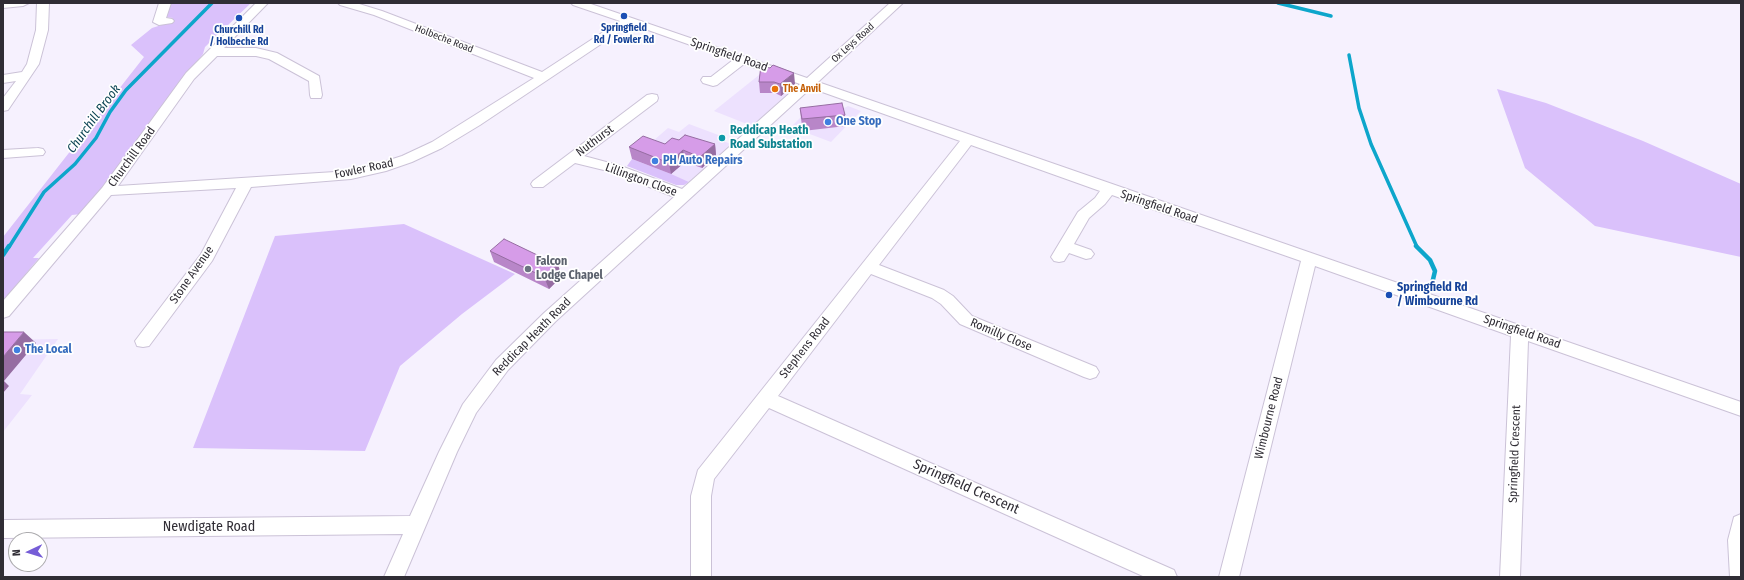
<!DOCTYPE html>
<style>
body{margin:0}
#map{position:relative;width:1744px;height:580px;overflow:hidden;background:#f6f1fe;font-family:"Fira Sans Condensed",sans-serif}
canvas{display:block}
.frame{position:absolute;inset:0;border:4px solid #302d35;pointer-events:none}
.north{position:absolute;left:8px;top:532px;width:40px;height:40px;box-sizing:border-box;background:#fff;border:1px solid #acabae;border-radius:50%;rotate:266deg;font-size:11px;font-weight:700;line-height:16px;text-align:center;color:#302d35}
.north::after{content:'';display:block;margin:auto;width:14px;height:18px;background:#765dd7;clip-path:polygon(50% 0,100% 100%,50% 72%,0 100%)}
</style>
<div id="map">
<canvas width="1744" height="580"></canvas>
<div class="frame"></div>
<div class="north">N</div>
</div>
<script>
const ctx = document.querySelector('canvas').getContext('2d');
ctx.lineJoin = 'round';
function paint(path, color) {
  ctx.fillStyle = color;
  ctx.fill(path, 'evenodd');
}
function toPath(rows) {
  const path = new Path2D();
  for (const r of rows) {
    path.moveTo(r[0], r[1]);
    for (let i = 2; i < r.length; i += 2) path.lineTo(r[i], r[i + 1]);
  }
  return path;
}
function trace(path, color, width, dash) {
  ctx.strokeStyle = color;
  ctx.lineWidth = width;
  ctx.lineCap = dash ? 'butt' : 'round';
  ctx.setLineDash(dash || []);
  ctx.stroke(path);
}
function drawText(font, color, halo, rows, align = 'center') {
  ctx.font = font + ' "Fira Sans Condensed",sans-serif';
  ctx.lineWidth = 3.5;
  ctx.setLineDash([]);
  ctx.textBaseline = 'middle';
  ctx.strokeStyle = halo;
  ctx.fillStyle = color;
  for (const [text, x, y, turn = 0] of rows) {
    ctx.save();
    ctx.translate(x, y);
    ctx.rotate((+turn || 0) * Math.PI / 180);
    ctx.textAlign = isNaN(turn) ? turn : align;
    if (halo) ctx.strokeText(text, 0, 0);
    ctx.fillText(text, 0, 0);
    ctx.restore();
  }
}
paint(toPath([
 [764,71,797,85,752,126,714,111],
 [848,106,861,111,831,142,791,127,802,116,842,109],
 [689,124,721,136,718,139,731,144,689,182,632,159,668,128,679,132],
 [58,339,20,394,32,395,3,432,3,340]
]), '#ede1fe');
paint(toPath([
 [169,3,251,3,205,47,203,54,180,83,124,160,81,214,72,215,33,258,39,258,3,301,3,237,144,57,131,45,152,28,171,22,173,18,165,17],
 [1497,89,1546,103,1643,141,1741,184,1741,257,1595,226,1525,168],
 [632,159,671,174,689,182,684,185,676,185,627,166],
 [404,224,515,274,462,314,400,366,365,451,193,448,275,236]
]), '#dac1fb');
trace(toPath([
 [1278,3,1331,16],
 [1349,55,1359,108,1371,144,1417,247],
 [9,247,44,192,75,164,96,138,110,112,126,90,212,3]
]), '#0da6cb', 3.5);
trace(toPath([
 [1416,246,1430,260,1435,271,1431,288],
 [3,255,9,246]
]), '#0da6cb', 4.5);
const minor = toPath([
 [3,3,29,3,23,6,3,8,3,3],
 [37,3,49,3,48,30,39,64,8,110,3,111,3,98,16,81,3,83,3,75,22,72,27,64,36,30,37,3],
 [159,3,171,3,166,18,172,19,174,21,172,23,159,25,153,22,159,3],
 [256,3,268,3,224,48,256,48,277,53,319,76,322,95,321,98,311,98,310,95,309,81,269,59,256,56,217,56,194,79,118,186,303,174,351,171,377,164,402,156,432,142,534,78,374,15,340,5,338,3,356,3,382,11,542,72,620,21,573,5,571,3,588,3,807,78,890,3,903,3,818,82,1741,402,1741,416,1528,341,1520,577,1500,577,1511,336,1315,266,1239,577,1219,577,1301,261,1112,195,1105,204,1089,218,1074,244,1091,250,1094,254,1091,258,1086,259,1069,253,1064,261,1059,262,1054,261,1051,257,1078,212,1095,198,1100,191,971,145,879,265,944,290,953,296,972,316,1096,367,1099,372,1096,377,1090,379,1084,377,960,324,941,304,932,298,871,274,778,396,1174,570,1177,577,1145,577,769,408,714,479,711,496,711,577,691,577,691,496,698,470,960,141,811,88,556,321,508,370,476,413,457,452,404,577,384,577,403,534,3,538,3,520,410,516,439,452,463,404,496,360,544,313,674,197,612,172,575,163,543,187,533,187,531,184,533,181,647,95,652,94,657,95,658,98,657,101,584,156,621,166,682,189,800,84,744,64,717,85,713,86,703,83,701,80,703,77,711,77,733,60,631,24,480,125,442,148,412,162,386,171,351,179,251,187,212,261,149,346,143,347,137,346,135,341,201,254,236,188,111,195,9,316,3,318,3,301,102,188,186,73,256,3],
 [38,148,43,149,45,152,43,155,3,158,3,150,38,148],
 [1741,514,1741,577,1730,577,1728,540,1734,517,1741,514]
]);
trace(minor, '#cbc2d7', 2);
paint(minor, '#fff');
paint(toPath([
 [761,65,795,84,781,96,775,93,760,93,759,82],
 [800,108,845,115,846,126,803,131,801,119],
 [679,140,715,144,716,155,702,168,685,162,671,174,632,159,629,147,665,144],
 [490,251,562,276,549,289,494,262]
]), '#b886c8');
paint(toPath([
 [794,73,795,84,781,96,780,84],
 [715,144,716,155,702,168,700,157],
 [683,150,685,162,671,174,669,163],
 [558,265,562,276,549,289,544,277],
 [24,332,36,343,4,381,9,386,3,393,3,357]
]), '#966da2');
const building = toPath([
 [761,65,770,68,773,65,794,73,780,84,774,82,759,82,761,65],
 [842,103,845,115,802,119,800,108,842,103],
 [685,135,715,144,700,157,683,150,669,163,629,147,643,136,665,144,672,138,679,140,685,135],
 [504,239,558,265,544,277,490,251,504,239],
 [3,332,24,332,3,357,3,332]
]);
paint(building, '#d69ce8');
trace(building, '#966da2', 1);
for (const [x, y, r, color] of [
 [624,16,4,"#1a4fb4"],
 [239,18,4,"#1a4fb4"],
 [775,89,4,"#e8710a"],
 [828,122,4,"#3f7fe0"],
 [722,138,4,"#0f9aa8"],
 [655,161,4,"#3f7fe0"],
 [528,269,4,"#6b7280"],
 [1389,295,4,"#1a4fb4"],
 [17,350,4,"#3f7fe0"]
]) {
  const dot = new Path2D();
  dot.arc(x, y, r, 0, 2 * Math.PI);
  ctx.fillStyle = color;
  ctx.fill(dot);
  trace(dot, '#fff', 1.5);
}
drawText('bold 10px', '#164399', '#fff', [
 ["Springfield",624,28],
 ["Rd / Fowler Rd",624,40],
 ["Churchill Rd",239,30],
 ["/ Holbeche Rd",239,42]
]);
drawText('10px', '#302d35', '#fff', [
 ["Holbeche Road",444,39,21],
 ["Ox Leys Road",853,43,-42]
]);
drawText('bold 10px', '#c56008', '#fff', [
 ["The Anvil",783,89]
], 'left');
drawText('12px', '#302d35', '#fff', [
 ["Springfield Road",729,55,19],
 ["Nuthurst",595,141,-37],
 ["Churchill Road",132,157,-54],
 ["Fowler Road",364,169,-12],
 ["Lillington Close",641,180,20],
 ["Springfield Road",1159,207,19],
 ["Stone Avenue",192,275,-55],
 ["Springfield Road",1522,332,19],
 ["Romilly Close",1001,335,23],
 ["Reddicap Heath Road",532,337,-45],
 ["Stephens Road",805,348,-52],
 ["Wimbourne Road",1269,418,-76],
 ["Springfield Crescent",1515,454,-88]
]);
drawText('bold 12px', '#366cbe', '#fff', [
 ["One Stop",836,122],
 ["PH Auto Repairs",663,161],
 ["The Local",25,350]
], 'left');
drawText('bold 12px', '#0d838f', '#fff', [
 ["Reddicap Heath",730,131],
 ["Road Substation",730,145]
], 'left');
drawText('bold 12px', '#5b616d', '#fff', [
 ["Falcon",536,262],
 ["Lodge Chapel",536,276]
], 'left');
drawText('bold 12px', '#164399', '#fff', [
 ["Springfield Rd",1397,288],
 ["/ Wimbourne Rd",1397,302]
], 'left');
drawText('italic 13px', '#0d4555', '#fff', [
 ["Churchill Brook",94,119,-54]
]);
drawText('14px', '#302d35', '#fff', [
 ["Springfield Crescent",966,487,24],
 ["Newdigate Road",209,527]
]);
</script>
